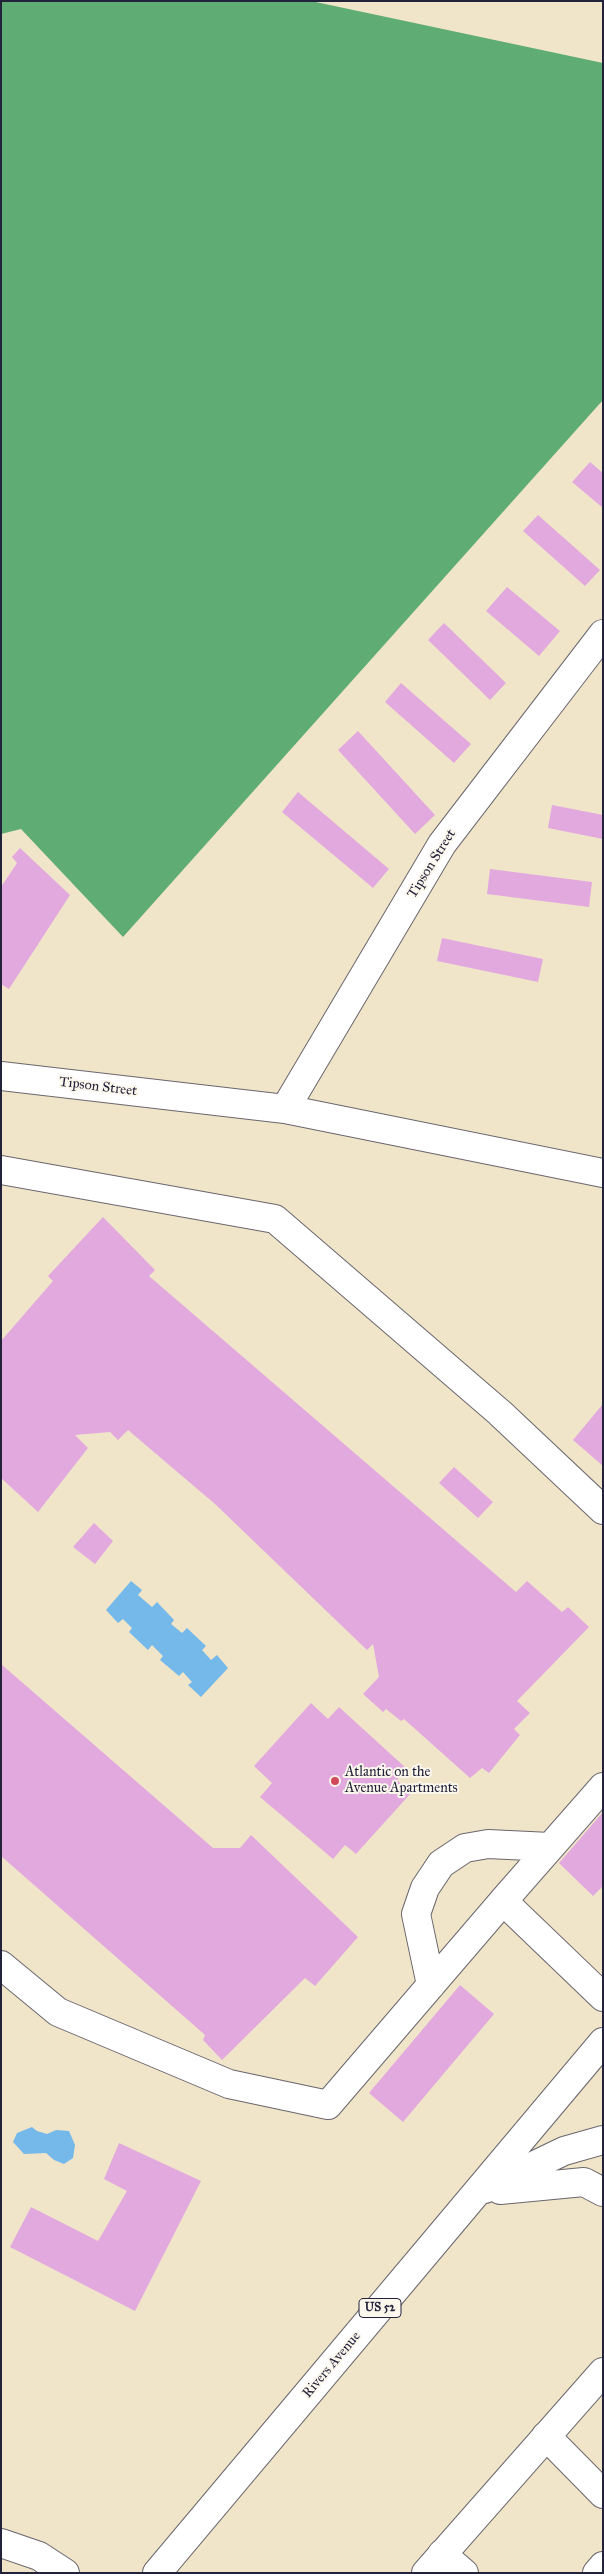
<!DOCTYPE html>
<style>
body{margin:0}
#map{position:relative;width:604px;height:2574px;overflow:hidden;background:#f0e5c9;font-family:"IM FELL Great Primer",serif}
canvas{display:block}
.frame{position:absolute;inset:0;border:2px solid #22223b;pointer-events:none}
</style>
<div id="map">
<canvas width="604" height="2574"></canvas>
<div class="frame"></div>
</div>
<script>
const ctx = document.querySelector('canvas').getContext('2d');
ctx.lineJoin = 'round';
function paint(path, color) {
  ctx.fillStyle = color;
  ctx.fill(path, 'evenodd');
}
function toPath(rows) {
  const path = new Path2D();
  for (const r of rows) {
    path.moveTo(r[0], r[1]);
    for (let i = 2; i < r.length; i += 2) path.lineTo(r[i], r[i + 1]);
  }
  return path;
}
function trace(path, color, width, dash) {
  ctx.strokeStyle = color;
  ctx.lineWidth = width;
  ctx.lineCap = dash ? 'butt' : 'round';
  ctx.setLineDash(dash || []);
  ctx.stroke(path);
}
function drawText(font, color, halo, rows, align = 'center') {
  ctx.font = font + ' "IM FELL Great Primer",serif';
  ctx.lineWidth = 4;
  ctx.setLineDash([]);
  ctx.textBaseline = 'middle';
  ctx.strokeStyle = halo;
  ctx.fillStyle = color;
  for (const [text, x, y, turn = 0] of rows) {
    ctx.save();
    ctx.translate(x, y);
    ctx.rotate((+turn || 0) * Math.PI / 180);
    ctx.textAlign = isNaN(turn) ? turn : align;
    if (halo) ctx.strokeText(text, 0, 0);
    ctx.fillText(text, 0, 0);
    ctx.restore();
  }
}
paint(toPath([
 [1,1,311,1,603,63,603,400,123,937,21,829,1,834]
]), '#60ac75');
paint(toPath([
 [131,1581,142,1590,138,1595,152,1607,157,1602,174,1620,171,1624,182,1633,187,1628,206,1646,202,1650,211,1660,217,1655,228,1668,201,1697,188,1685,192,1682,183,1672,179,1676,160,1660,163,1656,152,1645,148,1650,129,1632,132,1628,123,1619,118,1623,106,1610],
 [32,2127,37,2131,47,2134,56,2130,69,2131,75,2145,73,2158,64,2164,54,2160,46,2153,24,2154,13,2142,17,2133]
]), '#75b8ea');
paint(toPath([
 [590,462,603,473,603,508,572,482],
 [538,515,600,570,585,586,523,531],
 [507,587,560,631,539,656,486,611],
 [444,623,506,683,490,700,428,640],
 [401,683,471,744,454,763,385,702],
 [358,731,435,815,415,834,338,750],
 [298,792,389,869,373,888,282,812],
 [552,805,603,815,603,839,548,828],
 [20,848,70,895,9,989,1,984,1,887,17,863,12,857],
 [490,869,592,882,589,907,487,894],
 [442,938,543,959,538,982,437,961],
 [103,1217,155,1270,149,1276,516,1592,527,1581,562,1612,568,1607,589,1627,517,1701,530,1713,514,1729,520,1735,489,1773,482,1768,470,1778,404,1719,401,1721,386,1709,383,1712,363,1694,379,1677,373,1644,367,1650,215,1504,128,1430,118,1440,110,1432,75,1435,88,1448,38,1512,1,1478,1,1341,53,1281,48,1276],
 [603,1404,603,1466,573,1440],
 [454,1467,493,1502,478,1518,439,1483],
 [94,1523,113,1541,95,1564,73,1547],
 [1,1664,213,1848,240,1848,251,1835,358,1937,315,1986,305,1978,222,2060,203,2040,205,2035,1,1856],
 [311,1703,328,1719,339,1707,407,1769,397,1780,411,1793,356,1854,345,1845,333,1859,260,1797,272,1783,254,1766],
 [603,1812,603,1886,593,1896,559,1863],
 [460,1985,494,2014,403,2122,369,2093],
 [119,2143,201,2181,135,2311,10,2247,31,2207,98,2241,127,2191,104,2179]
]), '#e2a9df');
const minor = toPath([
 [1,1076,285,1109,603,1173],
 [285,1109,442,844,603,634],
 [1,1170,275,1219,500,1413,603,1510],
 [603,1787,503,1901,603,1997],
 [1,1965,58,2012,229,2084,328,2105,503,1901],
 [431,1985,416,1914,425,1888,441,1864,465,1848,488,1844,550,1847],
 [546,2436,603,2494],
 [1,2543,39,2556,65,2573],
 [442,2554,464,2573],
 [597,2573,603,2566]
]);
const major = toPath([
 [485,2189,564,2151,603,2140],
 [500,2190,584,2182,603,2192],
 [157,2573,603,2042],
 [426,2573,603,2372]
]);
trace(minor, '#6a666d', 30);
trace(major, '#6a666d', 30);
trace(minor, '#fff', 28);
trace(major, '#fff', 28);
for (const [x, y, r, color] of [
 [335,1781,5,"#d1495b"]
]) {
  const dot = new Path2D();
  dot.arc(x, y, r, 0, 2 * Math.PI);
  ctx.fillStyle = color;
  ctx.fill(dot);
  trace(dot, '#fbf7ec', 2);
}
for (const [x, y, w] of [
 [380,2308,42]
]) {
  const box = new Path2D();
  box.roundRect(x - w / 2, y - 9.5, w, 19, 4);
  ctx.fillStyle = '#fbf7ec';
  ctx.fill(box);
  trace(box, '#22223b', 1);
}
drawText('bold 12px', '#22223b', null, [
 ["US 52",380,2308]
]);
drawText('14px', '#22223b', '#fbf7ec', [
 ["Tipson Street",432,864,-58],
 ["Tipson Street",98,1087,7],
 ["Rivers Avenue",332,2365,-50]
]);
drawText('14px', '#22223b', '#fbf7ec', [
 ["Atlantic on the",345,1773],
 ["Avenue Apartments",345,1789]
], 'left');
</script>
